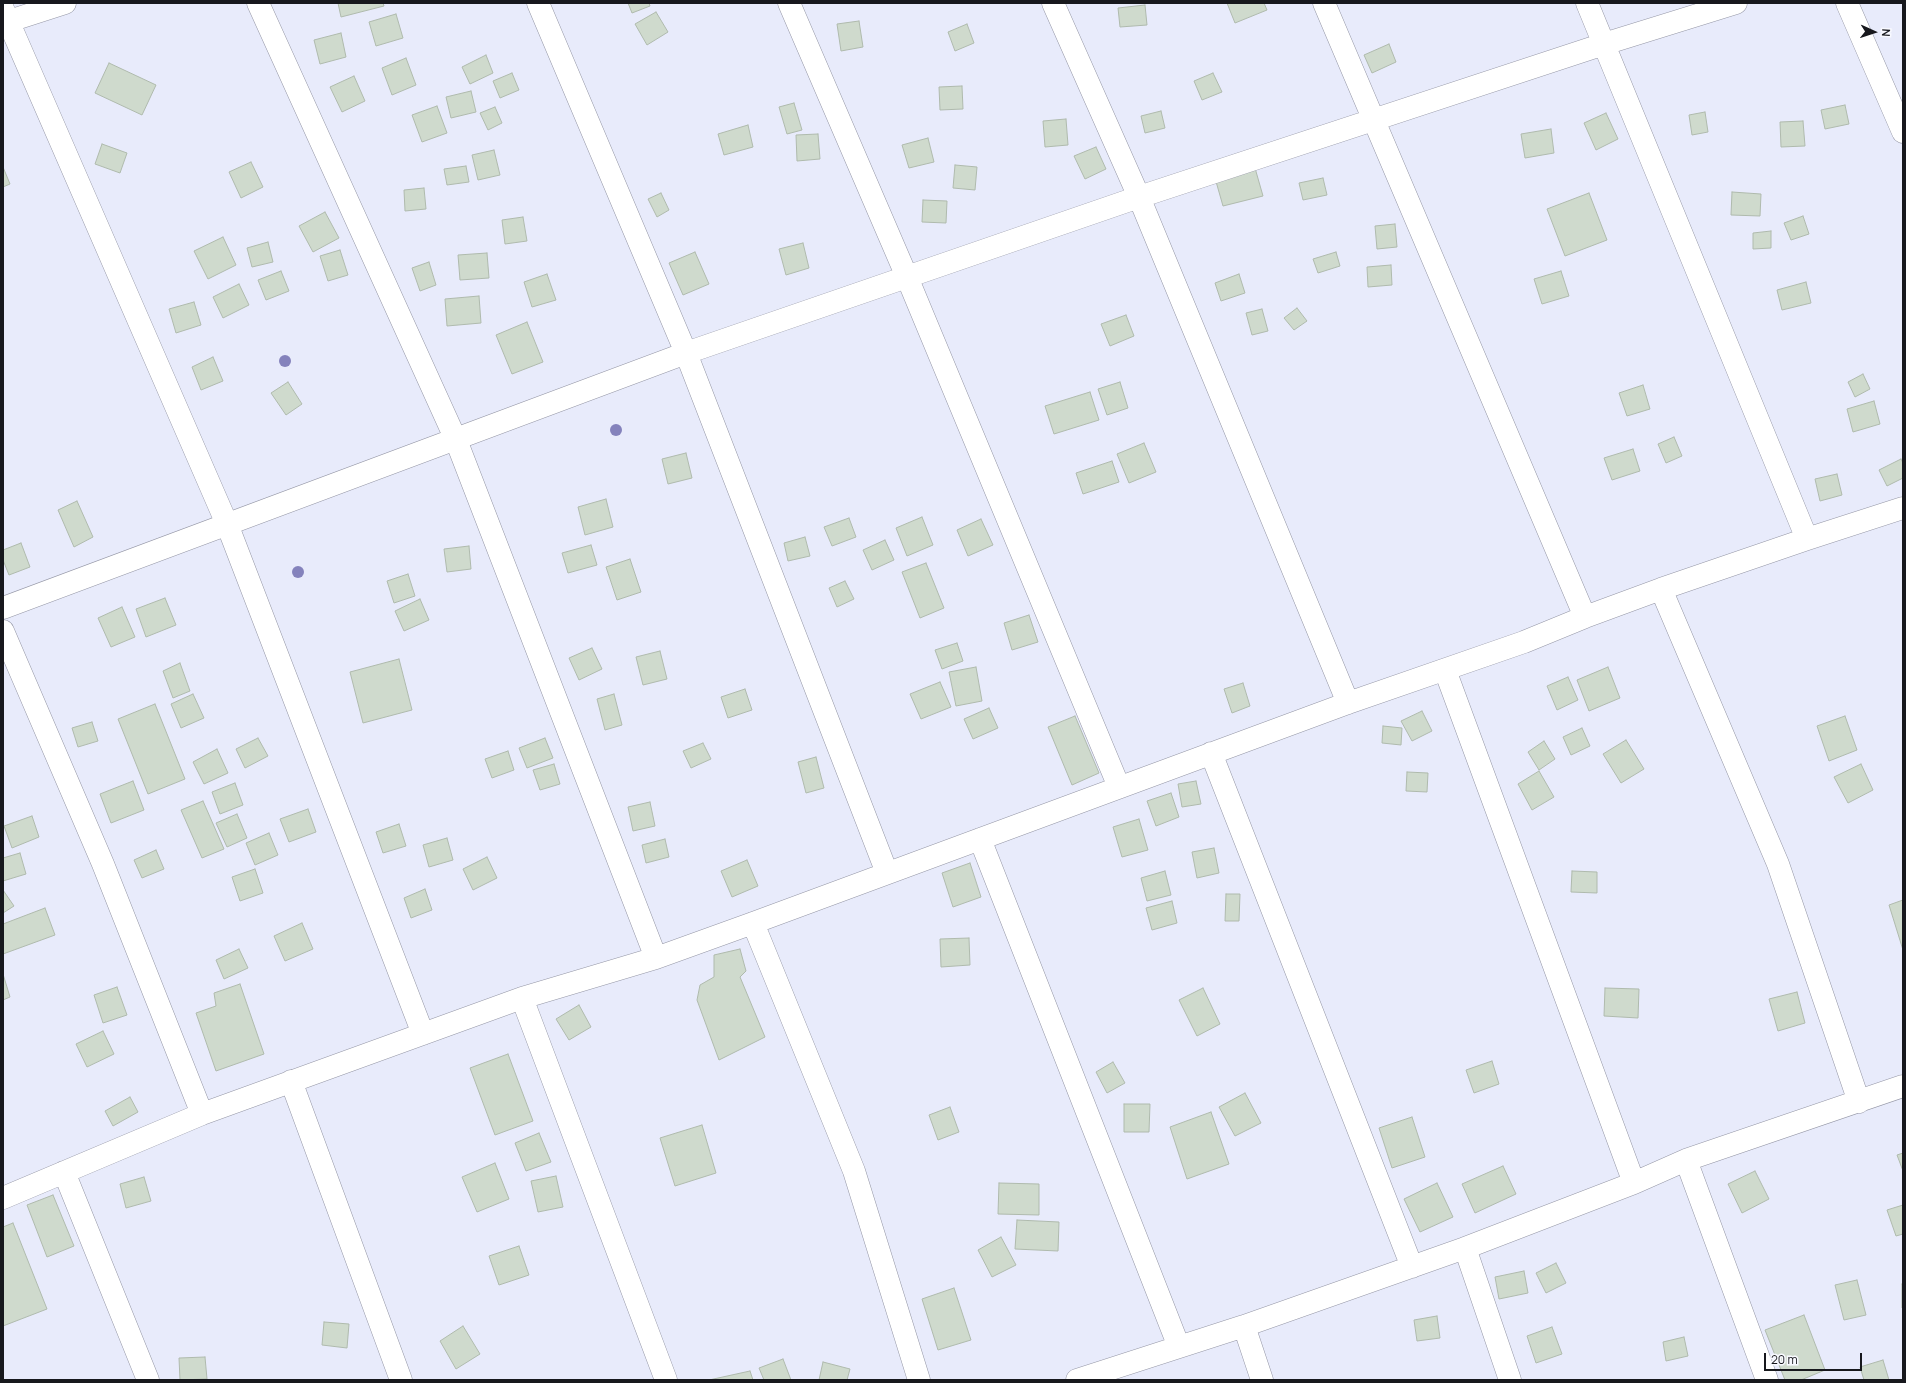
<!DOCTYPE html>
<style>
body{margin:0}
#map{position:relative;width:1906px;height:1383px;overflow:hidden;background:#e8ebfb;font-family:Manrope,sans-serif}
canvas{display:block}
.frame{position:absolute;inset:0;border:4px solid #17181d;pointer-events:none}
.north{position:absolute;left:1854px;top:12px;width:40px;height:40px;-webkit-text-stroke:3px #f8f9ff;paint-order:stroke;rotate:93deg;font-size:11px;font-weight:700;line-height:16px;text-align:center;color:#17181d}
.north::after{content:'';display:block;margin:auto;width:14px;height:18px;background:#17181d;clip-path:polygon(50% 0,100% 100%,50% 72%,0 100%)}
.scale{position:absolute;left:1764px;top:1353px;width:98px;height:18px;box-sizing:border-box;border:2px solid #17181d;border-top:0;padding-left:5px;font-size:12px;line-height:14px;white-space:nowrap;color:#17181d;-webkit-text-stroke:3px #f8f9ff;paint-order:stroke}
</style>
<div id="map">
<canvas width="1906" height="1383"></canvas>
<div class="frame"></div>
<div class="north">N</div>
<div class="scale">20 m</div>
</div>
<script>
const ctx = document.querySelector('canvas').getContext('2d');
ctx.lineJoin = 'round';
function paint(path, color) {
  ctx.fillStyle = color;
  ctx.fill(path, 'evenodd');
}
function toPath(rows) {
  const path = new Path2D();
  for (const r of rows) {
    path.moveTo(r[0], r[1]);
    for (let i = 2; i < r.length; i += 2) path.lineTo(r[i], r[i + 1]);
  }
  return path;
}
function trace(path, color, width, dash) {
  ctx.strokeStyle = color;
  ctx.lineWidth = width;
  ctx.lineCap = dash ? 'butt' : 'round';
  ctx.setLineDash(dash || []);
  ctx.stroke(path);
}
const building = toPath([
 [338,3,383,3,384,6,341,17,338,3],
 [628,3,649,3,650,6,632,13,628,3],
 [1227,3,1264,3,1267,10,1235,23,1227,3],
 [1145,5,1147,25,1120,27,1118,8,1145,5],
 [656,12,668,32,647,45,635,24,656,12],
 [396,14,403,38,376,46,369,22,396,14],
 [859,21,863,47,841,51,837,24,859,21],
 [967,24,974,43,955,51,948,32,967,24],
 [341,33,346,57,320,64,314,40,341,33],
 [1389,44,1396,62,1372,73,1364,55,1389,44],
 [486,55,493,73,470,84,462,67,486,55],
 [406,58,416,85,392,95,382,68,406,58],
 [109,63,156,85,142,115,95,93,109,63],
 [512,73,519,90,500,98,493,81,512,73],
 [1213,73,1222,92,1202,100,1194,81,1213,73],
 [354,76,365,101,342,112,330,87,354,76],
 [962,86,963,109,940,110,939,87,962,86],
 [471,91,476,112,451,118,446,97,471,91],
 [794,103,802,130,787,134,779,107,794,103],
 [1845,105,1849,124,1825,129,1821,110,1845,105],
 [437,106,447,133,422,142,412,115,437,106],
 [495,107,502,123,488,130,480,113,495,107],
 [1161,111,1165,128,1145,133,1141,116,1161,111],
 [1705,112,1708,132,1692,135,1689,115,1705,112],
 [1606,113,1618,139,1596,150,1584,123,1606,113],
 [1066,119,1068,145,1045,147,1043,121,1066,119],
 [1803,121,1805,146,1781,147,1780,122,1803,121],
 [748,125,753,147,724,155,718,134,748,125],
 [1551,129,1554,153,1525,158,1521,134,1551,129],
 [818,134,820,159,797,161,796,135,818,134],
 [928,138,934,162,909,168,902,145,928,138],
 [102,144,127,153,120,173,95,164,102,144],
 [1096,147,1106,169,1085,179,1074,156,1096,147],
 [494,150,500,175,478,180,472,155,494,150],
 [251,162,263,187,241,198,229,172,251,162],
 [955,165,977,167,975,190,953,188,955,165],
 [466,166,469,182,447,185,444,169,466,166],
 [3,167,10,184,3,187,3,167],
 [1255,168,1263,196,1223,206,1215,178,1255,168],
 [1323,178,1327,195,1303,200,1299,183,1323,178],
 [424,188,426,209,405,211,404,190,424,188],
 [1732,192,1761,194,1760,216,1731,215,1732,192],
 [661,193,669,210,657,217,648,199,661,193],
 [1589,193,1607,240,1565,256,1547,209,1589,193],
 [923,200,947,201,946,223,922,222,923,200],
 [325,212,339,238,313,252,299,226,325,212],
 [1803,216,1809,234,1791,240,1784,223,1803,216],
 [523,217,527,241,505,244,502,220,523,217],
 [1395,224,1397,247,1377,249,1375,226,1395,224],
 [1771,231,1771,248,1753,249,1753,233,1771,231],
 [223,237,236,265,208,279,194,251,223,237],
 [268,242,273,262,252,267,247,248,268,242],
 [803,243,809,268,786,275,779,249,803,243],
 [340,250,348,275,328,281,320,256,340,250],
 [695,252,709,284,683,295,669,263,695,252],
 [1336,252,1340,266,1318,273,1313,259,1336,252],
 [487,253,489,278,460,280,458,255,487,253],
 [429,262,436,285,420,291,412,268,429,262],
 [1391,265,1392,285,1368,287,1367,267,1391,265],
 [281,271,289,291,266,300,258,280,281,271],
 [1561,271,1569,296,1542,304,1534,279,1561,271],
 [547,274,556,300,532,307,524,282,547,274],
 [1239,274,1245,293,1221,301,1215,283,1239,274],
 [1806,282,1811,303,1782,310,1777,290,1806,282],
 [239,284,249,305,223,318,213,297,239,284],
 [479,296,481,323,447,326,445,299,479,296],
 [194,302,201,325,176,333,169,309,194,302],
 [1297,308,1307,321,1294,330,1284,318,1297,308],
 [1262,309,1268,331,1252,335,1246,313,1262,309],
 [1126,315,1134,336,1110,346,1101,324,1126,315],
 [527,322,543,362,512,374,496,335,527,322],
 [213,357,223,381,201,390,192,367,213,357],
 [1863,374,1870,389,1855,397,1848,382,1863,374],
 [288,382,302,404,286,415,271,393,288,382],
 [1120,382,1128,408,1107,415,1098,389,1120,382],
 [1643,385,1650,409,1627,416,1619,393,1643,385],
 [1090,392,1099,420,1054,434,1045,406,1090,392],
 [1874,401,1880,424,1853,432,1847,409,1874,401],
 [1674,437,1682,456,1666,463,1658,444,1674,437],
 [1144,443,1156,472,1129,483,1117,454,1144,443],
 [1633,449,1640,471,1612,480,1604,458,1633,449],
 [686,453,692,478,668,484,662,459,686,453],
 [1901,459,1903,463,1903,478,1887,486,1879,470,1901,459],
 [1112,461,1119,482,1083,494,1076,473,1112,461],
 [1837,474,1842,495,1820,501,1815,479,1837,474],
 [606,499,613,527,585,535,578,507,606,499],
 [77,501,93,537,74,547,58,510,77,501],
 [922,517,933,545,907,556,896,528,922,517],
 [849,518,856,537,832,546,824,527,849,518],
 [981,519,993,545,968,556,957,530,981,519],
 [805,537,810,556,788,561,784,543,805,537],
 [885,540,894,560,872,570,863,550,885,540],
 [21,543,30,567,9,575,3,560,3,550,21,543],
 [591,545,597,565,568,573,562,553,591,545],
 [469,546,471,569,447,572,444,549,469,546],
 [630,559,641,592,617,600,606,567,630,559],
 [926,563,944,608,920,618,902,572,926,563],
 [408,574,415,596,394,603,387,581,408,574],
 [845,581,854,599,837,607,829,588,845,581],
 [165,598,176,625,146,637,136,609,165,598],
 [420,599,429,620,404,631,395,611,420,599],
 [122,607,135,637,111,647,98,618,122,607],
 [1029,615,1038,642,1012,650,1004,623,1029,615],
 [957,643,963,661,942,669,935,650,957,643],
 [592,648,602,669,579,680,569,658,592,648],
 [660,651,667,679,643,685,636,657,660,651],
 [399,659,412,710,363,723,350,672,399,659],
 [180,663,190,691,173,698,163,671,180,663],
 [976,667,982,701,956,706,949,672,976,667],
 [1608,667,1620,698,1589,711,1577,680,1608,667],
 [1568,677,1578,700,1557,710,1547,686,1568,677],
 [940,682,951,707,921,719,910,694,940,682],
 [1243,683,1250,706,1232,713,1224,689,1243,683],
 [745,689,752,710,728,718,721,697,745,689],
 [193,694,204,718,181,728,171,704,193,694],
 [614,694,622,725,605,730,597,699,614,694],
 [155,704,185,779,148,794,118,719,155,704],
 [989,708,998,728,973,739,964,719,989,708],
 [1422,711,1432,731,1412,741,1401,721,1422,711],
 [1075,716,1099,773,1072,785,1048,727,1075,716],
 [1845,716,1857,750,1829,761,1817,726,1845,716],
 [92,722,98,741,78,747,72,728,92,722],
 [1383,726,1402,728,1401,745,1382,743,1383,726],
 [1582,728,1590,746,1571,755,1563,737,1582,728],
 [258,738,268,756,245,768,236,749,258,738],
 [545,738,553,758,527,768,519,748,545,738],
 [1626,740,1644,769,1621,783,1603,754,1626,740],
 [1544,741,1555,759,1539,770,1528,752,1544,741],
 [703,743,711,759,691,768,683,751,703,743],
 [217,749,228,773,204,784,193,762,217,749],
 [508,751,514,770,492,778,485,759,508,751],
 [816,757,824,788,806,793,798,762,816,757],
 [554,764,560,784,540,790,533,770,554,764],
 [1861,764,1873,790,1848,803,1834,777,1861,764],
 [1539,771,1554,797,1532,810,1518,784,1539,771],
 [1407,772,1428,773,1427,792,1406,791,1407,772],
 [133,781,144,810,111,823,100,794,133,781],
 [1196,781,1201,804,1182,807,1178,784,1196,781],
 [235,783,243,805,220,814,212,792,235,783],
 [1171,793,1179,817,1156,826,1147,801,1171,793],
 [203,801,224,849,202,858,181,810,203,801],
 [650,802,655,826,633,831,628,807,650,802],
 [308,809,316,832,289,842,280,819,308,809],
 [237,814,247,838,227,847,216,823,237,814],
 [32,816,39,837,12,848,4,826,32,816],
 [1139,819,1148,850,1122,857,1113,827,1139,819],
 [399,824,406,846,383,853,376,832,399,824],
 [269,833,278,855,255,865,246,843,269,833],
 [447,838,453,860,429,867,423,845,447,838],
 [665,839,669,857,646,863,642,845,665,839],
 [1214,848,1219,873,1197,878,1192,852,1214,848],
 [156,850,164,869,142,878,134,860,156,850],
 [20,853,26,874,3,881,3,858,20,853],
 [487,857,497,878,473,890,463,869,487,857],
 [747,860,758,886,732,897,721,871,747,860],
 [970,863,981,897,953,907,942,873,970,863],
 [255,869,263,893,240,901,232,877,255,869],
 [1165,871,1171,895,1147,901,1141,878,1165,871],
 [1572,871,1597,872,1597,893,1571,892,1572,871],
 [425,889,432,910,411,918,404,898,425,889],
 [3,890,14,906,3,913,3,890],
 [1226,894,1240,894,1239,921,1225,921,1226,894],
 [1903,900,1903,950,1889,905,1903,900],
 [1172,901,1177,923,1152,930,1146,908,1172,901],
 [45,908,55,935,3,954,3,924,45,908],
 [302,923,313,949,285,961,274,936,302,923],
 [969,938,970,965,941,967,940,939,969,938],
 [239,949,248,968,224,979,216,960,239,949],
 [740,949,746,971,740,977,765,1037,719,1060,697,1000,700,985,714,977,714,955,740,949],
 [3,974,10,997,3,1000,3,974],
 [240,984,264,1054,216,1071,196,1013,216,1006,214,993,240,984],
 [117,987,127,1015,103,1023,94,995,117,987],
 [1203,988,1220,1024,1197,1036,1179,1000,1203,988],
 [1605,988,1639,989,1638,1018,1604,1016,1605,988],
 [1797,992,1805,1023,1778,1031,1769,999,1797,992],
 [579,1005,591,1027,569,1040,556,1019,579,1005],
 [103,1031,114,1054,87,1067,76,1044,103,1031],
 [508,1054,533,1121,495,1135,470,1068,508,1054],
 [1492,1061,1499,1084,1474,1093,1466,1070,1492,1061],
 [1113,1062,1125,1083,1107,1093,1096,1072,1113,1062],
 [1245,1093,1261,1123,1235,1136,1219,1107,1245,1093],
 [130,1097,138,1112,113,1126,105,1111,130,1097],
 [1124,1104,1150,1104,1149,1132,1124,1132,1124,1104],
 [950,1107,959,1132,938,1140,929,1115,950,1107],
 [1211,1112,1229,1164,1187,1179,1170,1127,1211,1112],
 [1412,1117,1425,1157,1392,1168,1379,1128,1412,1117],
 [702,1125,716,1173,675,1186,660,1138,702,1125],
 [539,1133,551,1162,526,1171,515,1143,539,1133],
 [1903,1153,1903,1171,1897,1155,1903,1153],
 [495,1163,509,1199,477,1212,462,1177,495,1163],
 [1503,1166,1516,1194,1475,1213,1462,1184,1503,1166],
 [1755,1171,1769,1199,1742,1213,1728,1184,1755,1171],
 [556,1176,563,1207,538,1212,531,1181,556,1176],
 [144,1177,151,1201,126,1208,120,1184,144,1177],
 [999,1183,1039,1184,1039,1215,998,1214,999,1183],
 [1437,1183,1453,1217,1420,1232,1404,1199,1437,1183],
 [53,1195,74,1246,47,1257,27,1205,53,1195],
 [1903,1205,1903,1234,1896,1236,1887,1210,1903,1205],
 [1017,1220,1059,1222,1058,1251,1015,1249,1017,1220],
 [13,1223,47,1309,3,1326,3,1227,13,1223],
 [1001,1237,1016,1265,992,1277,978,1250,1001,1237],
 [519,1246,529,1275,499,1285,489,1256,519,1246],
 [1556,1263,1566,1283,1546,1293,1536,1273,1556,1263],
 [1524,1271,1528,1293,1499,1299,1495,1277,1524,1271],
 [1857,1280,1866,1315,1844,1320,1835,1285,1857,1280],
 [1902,1284,1903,1284,1903,1308,1902,1308,1902,1284],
 [954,1288,971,1340,938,1350,922,1299,954,1288],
 [1804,1315,1825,1370,1801,1380,1785,1380,1765,1330,1804,1315],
 [1437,1316,1440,1338,1417,1341,1414,1320,1437,1316],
 [324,1322,349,1324,347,1348,322,1345,324,1322],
 [463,1326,480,1354,456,1369,440,1341,463,1326],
 [1552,1327,1562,1354,1536,1363,1527,1336,1552,1327],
 [1684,1337,1688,1356,1666,1361,1663,1342,1684,1337],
 [205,1357,207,1379,180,1380,179,1358,205,1357],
 [783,1359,791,1380,764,1380,759,1368,783,1359],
 [1883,1360,1889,1380,1864,1380,1860,1367,1883,1360],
 [823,1362,850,1369,847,1380,819,1380,823,1362],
 [750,1371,753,1380,709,1380,750,1371]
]);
paint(building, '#cfdacd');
trace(building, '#afbaad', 1);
const minor = toPath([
 [258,3,456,440,656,958],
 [538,3,686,353,887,873],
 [789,3,907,277,1119,787],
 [1053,3,1139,197,1348,703],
 [1324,3,1585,617],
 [1587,3,1807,539],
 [1847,3,1903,132],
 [3,9,227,524,423,1034],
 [3,23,65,3],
 [1661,589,1778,864,1859,1102],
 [3,608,686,353,1139,197,1604,44,1736,3],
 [3,631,103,864,202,1114],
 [1445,670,1634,1183],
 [1211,753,1412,1267],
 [980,839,1179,1347],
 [753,923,854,1171,919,1380],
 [522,998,666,1380],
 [291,1081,401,1380],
 [1686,1160,1767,1380],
 [64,1172,148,1380],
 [3,1198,202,1114,522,998,656,958,753,923,1348,703,1524,642,1585,617,1661,589,1807,539,1903,508],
 [1465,1248,1510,1380],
 [1244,1326,1262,1380],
 [1077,1380,1244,1326,1465,1248,1634,1183,1686,1160,1903,1086]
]);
trace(minor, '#9597a6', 23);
trace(minor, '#fff', 22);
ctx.fillStyle = '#8482bc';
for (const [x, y] of [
 [285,361],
 [616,430],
 [298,572]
]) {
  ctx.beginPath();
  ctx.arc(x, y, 6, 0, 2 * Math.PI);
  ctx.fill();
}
</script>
